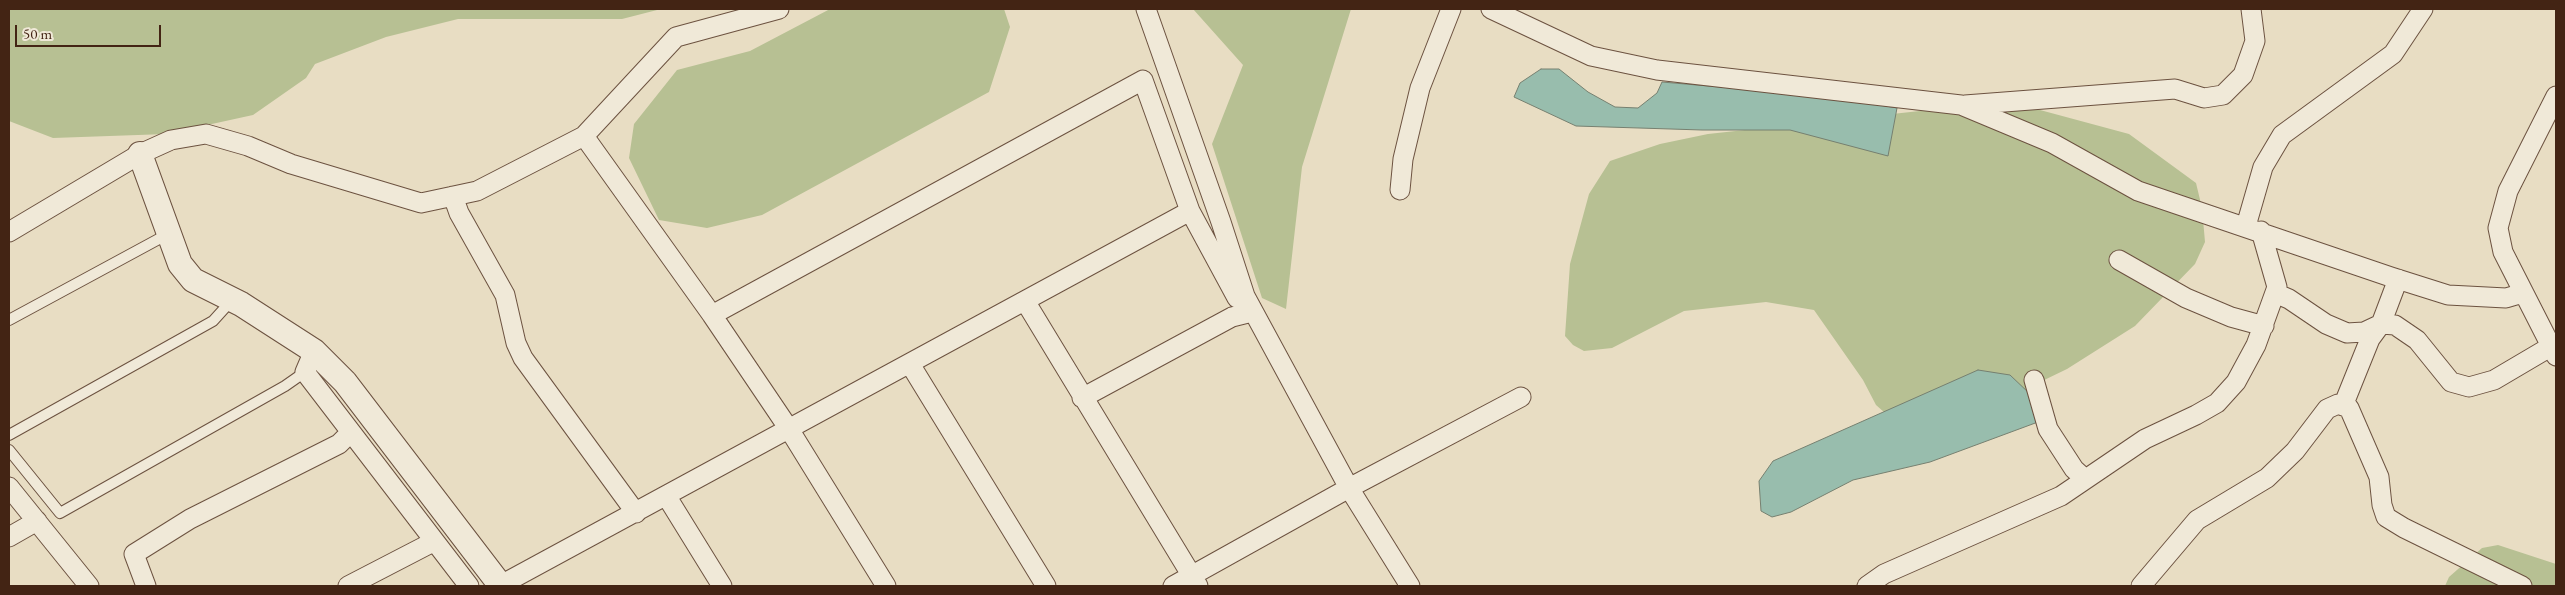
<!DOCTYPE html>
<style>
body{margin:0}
#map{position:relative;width:2565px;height:595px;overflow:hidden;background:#e8ddc3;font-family:"EB Garamond",serif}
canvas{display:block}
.frame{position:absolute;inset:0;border:10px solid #432414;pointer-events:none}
.scale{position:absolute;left:15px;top:25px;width:146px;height:22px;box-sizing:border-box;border:2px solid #432414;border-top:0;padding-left:6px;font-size:15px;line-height:18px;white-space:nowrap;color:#432414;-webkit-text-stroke:4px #f0e9d8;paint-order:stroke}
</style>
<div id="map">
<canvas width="2565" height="595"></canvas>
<div class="frame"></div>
<div class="scale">50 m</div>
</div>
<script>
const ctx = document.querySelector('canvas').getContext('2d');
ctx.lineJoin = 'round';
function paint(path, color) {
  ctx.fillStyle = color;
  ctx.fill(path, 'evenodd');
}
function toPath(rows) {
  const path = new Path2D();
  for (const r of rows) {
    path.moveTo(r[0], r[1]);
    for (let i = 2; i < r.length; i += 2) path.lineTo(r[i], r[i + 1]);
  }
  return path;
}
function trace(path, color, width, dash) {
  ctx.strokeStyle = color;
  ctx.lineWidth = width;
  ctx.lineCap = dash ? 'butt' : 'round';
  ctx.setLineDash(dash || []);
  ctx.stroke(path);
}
paint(toPath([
 [9,9,661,9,622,19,458,19,386,37,315,64,306,78,253,115,166,134,53,138,9,121],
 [830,9,1004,9,1010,27,989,92,762,215,707,228,659,220,629,158,634,124,677,70,750,51],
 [1193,9,1351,9,1302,167,1286,309,1262,298,1212,144,1243,65],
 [1929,110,2040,110,2129,134,2196,183,2202,208,2205,242,2195,264,2135,326,2067,369,2007,398,1902,428,1876,405,1863,380,1814,310,1766,302,1684,311,1612,348,1584,351,1573,345,1565,336,1570,264,1589,194,1610,161,1660,144,1708,134],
 [2498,545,2556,564,2556,586,2445,586,2449,577,2482,548]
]), '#b7c093');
const water = toPath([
 [1541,69,1559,69,1588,92,1615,107,1638,108,1657,93,1662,82,1836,97,1897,108,1888,156,1790,130,1702,130,1576,126,1514,97,1520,83,1541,69],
 [1978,370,2010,375,2030,394,2038,422,1930,462,1853,480,1791,512,1772,517,1761,511,1759,481,1773,461,1978,370]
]);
paint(water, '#98bdad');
trace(water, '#768070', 1);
const service = toPath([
 [9,320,168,234],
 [9,435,213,321,232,300],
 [9,450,60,513,285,386,305,372]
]);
const minor = toPath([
 [1146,9,1221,222,1245,296,1349,488,1410,586],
 [1491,9,1591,56,1657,70,1961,105,2052,143,2138,191,2391,277,2448,295,2506,298,2523,293],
 [2556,96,2508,191,2498,228,2503,252,2556,356],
 [1965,105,2175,89,2204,98,2223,95,2243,75,2255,41,2251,9],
 [584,136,712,315,789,429,886,586],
 [1400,190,1403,159,1420,88,1451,9],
 [453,196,459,213,505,295,516,343,523,358,636,513],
 [2246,226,2263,167,2282,135,2393,54,2423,9],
 [9,232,140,154,171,140,206,134,248,146,291,164,421,203,477,191,584,136,676,37,779,9],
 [2119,260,2186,298,2231,317,2264,326],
 [2275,293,2289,299,2326,324,2347,333,2364,332,2381,324,2395,325,2417,340,2451,382,2469,387,2494,380,2550,347],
 [1025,301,1198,586],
 [712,315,1143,80,1190,211,1237,298,1245,296],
 [314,351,305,372,469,586],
 [910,364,1046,586],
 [2034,380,2048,429,2074,469,2085,479],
 [1082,398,1232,317,1252,312],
 [2343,406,2370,339,2381,324,2398,279],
 [9,487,89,586],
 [667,497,722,586],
 [9,537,37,521],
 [146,586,134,554,190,519,339,444,350,433],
 [348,586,433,542],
 [499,586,1190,211],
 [1173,586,1349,488,1521,397],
 [1867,586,1884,574,2061,496,2145,439,2196,415,2217,403,2236,382,2256,345,2277,287,2261,231],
 [2141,586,2197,520,2267,478,2295,451,2327,409,2338,404,2349,408,2379,477,2382,505,2386,517,2404,528,2522,586]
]);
const tertiary = toPath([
 [140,154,180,264,193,280,241,304,314,351,345,382,501,586]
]);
trace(service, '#6c5240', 12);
trace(minor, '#6c5240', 21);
trace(tertiary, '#6c5240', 26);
trace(service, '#f0e9d8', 10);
trace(minor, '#f0e9d8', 19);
trace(tertiary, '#f0e9d8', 24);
</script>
